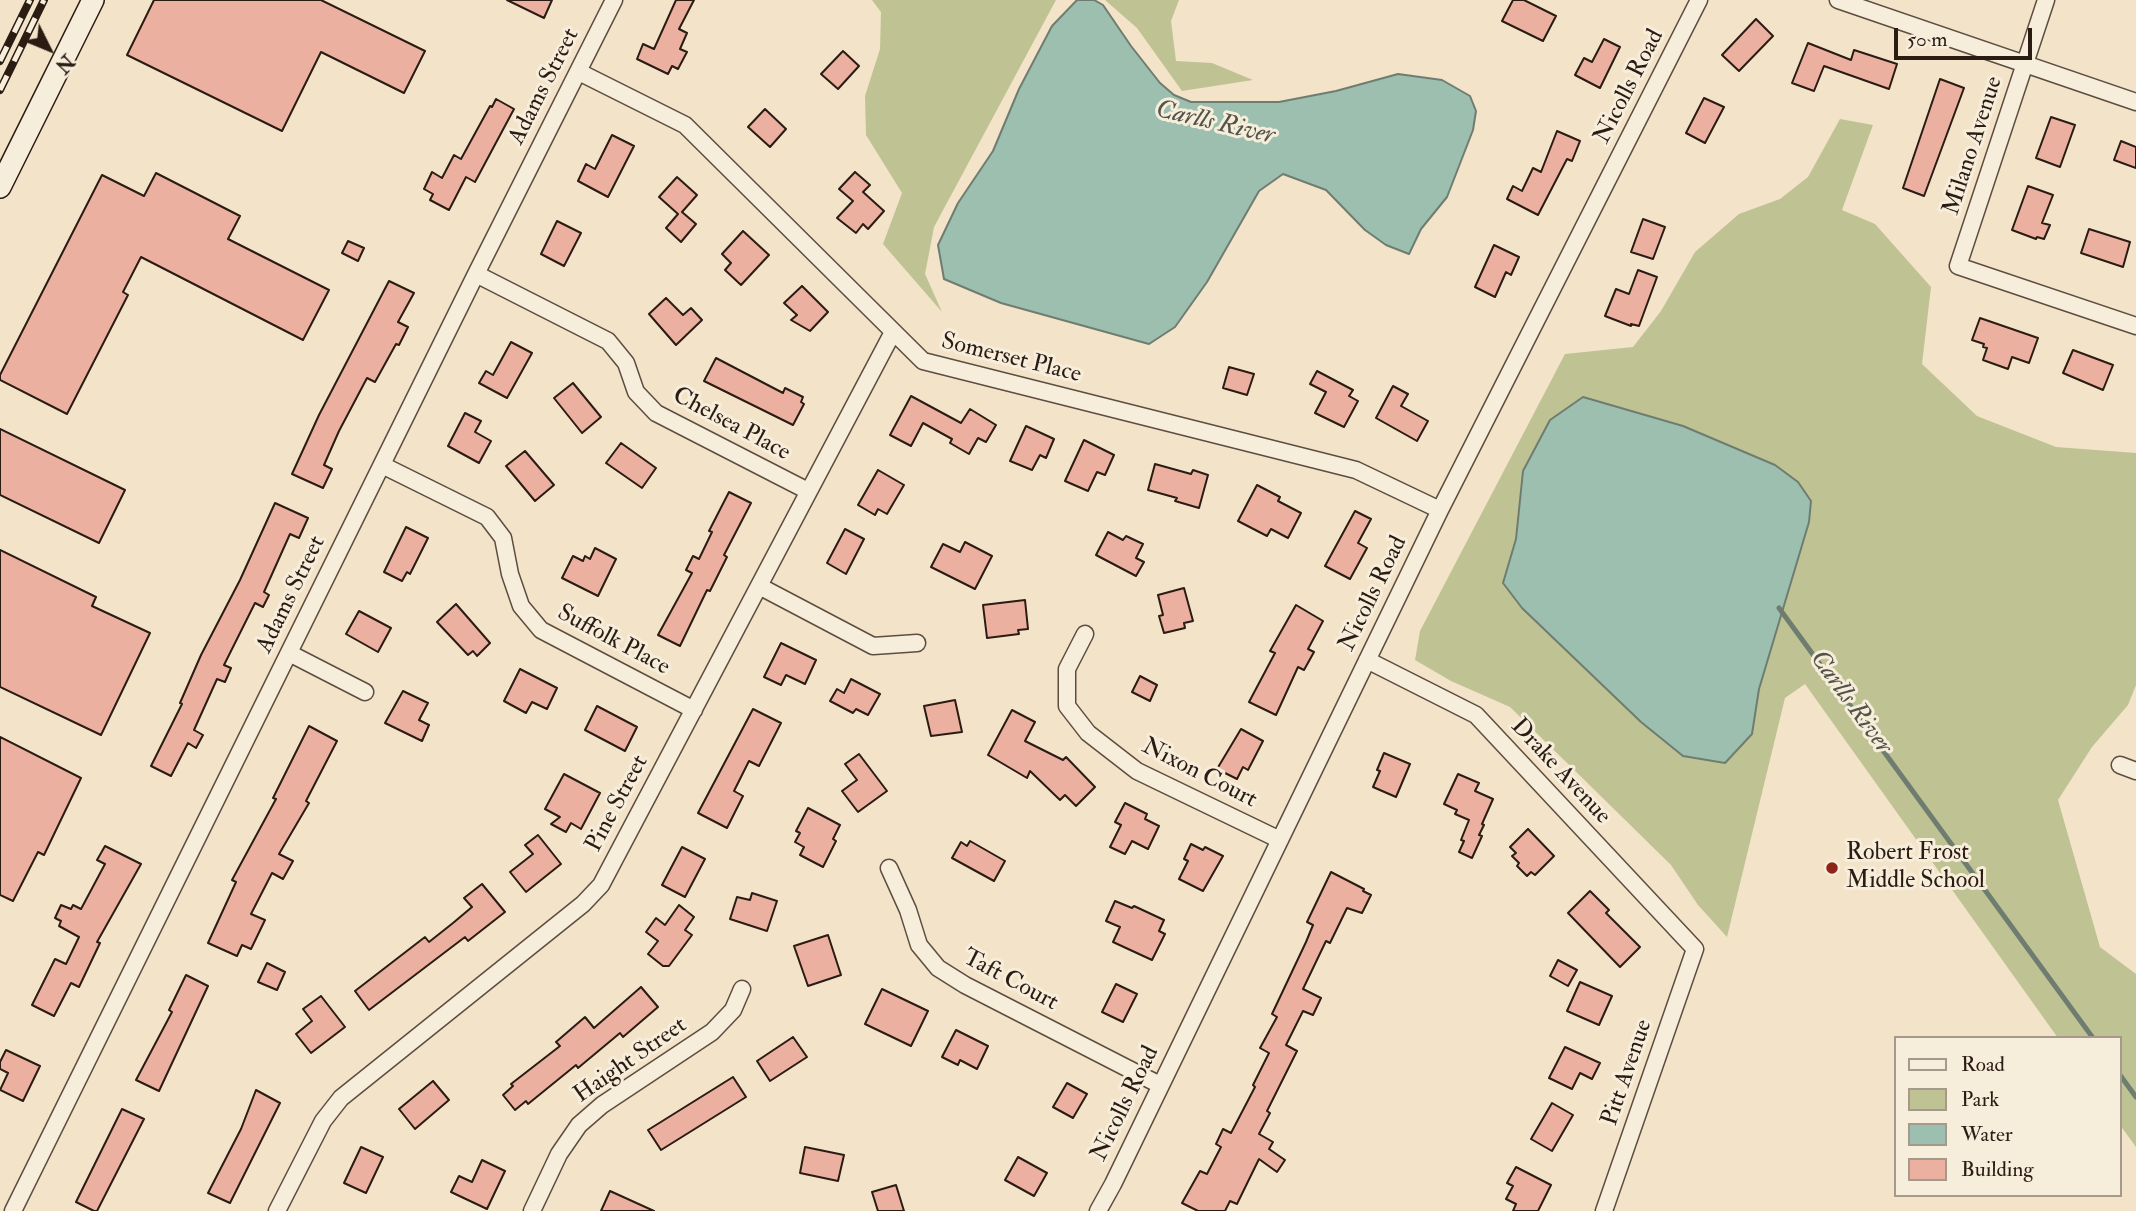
<!DOCTYPE html>
<style>
body{margin:0}
#map{position:relative;width:2136px;height:1211px;overflow:hidden;background:#f3e3c8;font-family:"IM FELL Double Pica",serif}
canvas{display:block}
.legend{position:absolute;left:1894px;top:1036px;width:228px;height:161px;box-sizing:border-box;background:#f7eddb;border:2px solid #a5998b;margin:0;padding:9px 12px;list-style:none;font-size:21px;color:#2a1b13}
.legend li{display:flex;align-items:center;gap:14px;height:35px}
.legend b{width:35px;border:2px solid #a5998b}
.north{position:absolute;left:14px;top:14px;width:70px;height:70px;-webkit-text-stroke:5px #f7eddb;paint-order:stroke;rotate:133deg;font-size:19px;font-weight:700;line-height:28px;text-align:center;color:#2a1b13}
.north::after{content:'';display:block;margin:auto;width:24px;height:32px;background:#2a1b13;clip-path:polygon(50% 0,100% 100%,50% 72%,0 100%)}
.scale{position:absolute;left:1894px;top:28px;width:138px;height:32px;box-sizing:border-box;border:4px solid #2a1b13;border-top:0;padding-left:9px;font-size:21px;line-height:24px;white-space:nowrap;color:#2a1b13;-webkit-text-stroke:5px #f7eddb;paint-order:stroke}
</style>
<div id="map">
<canvas width="2136" height="1211"></canvas>
<ul class="legend">
<li><b style="height:9px;background:#f7eddb"></b>Road</li>
<li><b style="height:19px;background:#bfc393"></b>Park</li>
<li><b style="height:19px;background:#9dbfaf"></b>Water</li>
<li><b style="height:19px;background:#ecb0a1"></b>Building</li>
</ul>
<div class="north">N</div>
<div class="scale">50 m</div>
</div>
<script>
const ctx = document.querySelector('canvas').getContext('2d');
ctx.lineJoin = 'round';
function paint(path, color) {
  ctx.fillStyle = color;
  ctx.fill(path, 'evenodd');
}
function toPath(rows) {
  const path = new Path2D();
  for (const r of rows) {
    path.moveTo(r[0], r[1]);
    for (let i = 2; i < r.length; i += 2) path.lineTo(r[i], r[i + 1]);
  }
  return path;
}
function trace(path, color, width, dash) {
  ctx.strokeStyle = color;
  ctx.lineWidth = width;
  ctx.lineCap = dash ? 'butt' : 'round';
  ctx.setLineDash(dash || []);
  ctx.stroke(path);
}
function drawText(font, color, halo, rows, align = 'center') {
  ctx.font = font + ' "IM FELL Double Pica",serif';
  ctx.lineWidth = 6;
  ctx.setLineDash([]);
  ctx.textBaseline = 'middle';
  ctx.strokeStyle = halo;
  ctx.fillStyle = color;
  for (const [text, x, y, turn = 0] of rows) {
    ctx.save();
    ctx.translate(x, y);
    ctx.rotate((+turn || 0) * Math.PI / 180);
    ctx.textAlign = isNaN(turn) ? turn : align;
    if (halo) ctx.strokeText(text, 0, 0);
    ctx.fillText(text, 0, 0);
    ctx.restore();
  }
}
paint(toPath([
 [872,0,1056,0,934,227,925,274,942,312,883,244,902,193,866,135,865,96,880,49,881,12],
 [1105,0,1179,0,1171,21,1176,61,1212,63,1253,80,1182,91,1137,28],
 [1840,119,1873,125,1842,210,1875,224,1931,287,1922,364,1977,416,2056,447,2136,453,2136,685,2128,705,2092,747,2058,800,2100,947,2136,974,2136,1147,2120,1125,2120,1038,2058,1038,1805,684,1785,698,1727,937,1698,905,1671,865,1510,707,1451,681,1415,660,1420,631,1565,354,1633,347,1661,311,1695,252,1739,214,1780,199,1808,177]
]), '#bfc393');
const water = toPath([
 [1077,0,1094,0,1103,5,1131,46,1160,83,1174,95,1191,102,1279,102,1336,91,1398,74,1442,80,1470,96,1476,111,1473,130,1447,197,1421,229,1409,254,1386,245,1365,230,1326,190,1283,174,1259,191,1207,282,1175,327,1149,344,1001,303,944,279,938,245,958,203,993,151,1019,89,1052,26,1077,0],
 [1583,397,1683,426,1775,465,1798,482,1811,501,1809,522,1759,689,1752,734,1725,763,1683,756,1641,722,1522,608,1503,583,1516,539,1523,471,1550,420,1583,397]
]);
paint(water, '#9dbfaf');
trace(water, '#6f7d71', 2);
trace(toPath([
 [1779,608,2093,1038],
 [2120,1075,2136,1097]
]), '#6f7d71', 5);
const building = toPath([
 [154,0,321,0,425,51,404,93,321,52,282,131,127,55,154,0],
 [507,0,552,0,544,18,507,0],
 [676,0,694,0,679,29,687,33,680,49,687,52,678,69,672,66,668,74,637,59,643,44,654,49,676,0],
 [1513,0,1524,0,1556,16,1543,41,1502,21,1513,0],
 [1756,19,1773,36,1739,71,1722,55,1756,19],
 [1604,39,1620,47,1600,88,1575,75,1584,58,1592,62,1604,39],
 [1808,43,1851,60,1854,50,1897,64,1889,89,1824,66,1814,91,1792,83,1808,43],
 [843,51,859,66,838,89,821,74,843,51],
 [1940,79,1964,88,1924,196,1903,188,1940,79],
 [1704,98,1724,107,1705,143,1686,133,1704,98],
 [496,99,514,109,475,182,466,177,449,210,430,200,433,194,424,189,432,172,442,178,454,155,461,159,490,106,492,107,496,99],
 [765,109,786,129,770,147,748,127,765,109],
 [2051,117,2075,125,2060,167,2036,158,2051,117],
 [1557,131,1580,141,1572,161,1567,159,1538,215,1507,199,1513,186,1522,191,1533,168,1541,172,1557,131],
 [612,135,634,146,608,197,578,181,586,164,595,169,612,135],
 [2121,141,2136,147,2136,168,2114,160,2121,141],
 [855,172,870,185,863,192,884,211,868,229,863,224,856,233,837,218,853,201,839,189,855,172],
 [156,173,240,216,228,239,329,290,303,340,141,257,123,292,128,295,67,414,0,380,0,375,102,175,144,196,156,173],
 [677,177,697,195,682,212,696,224,681,242,666,228,678,214,659,197,677,177],
 [2028,186,2053,195,2042,223,2050,225,2044,239,2037,237,2036,239,2012,230,2028,186],
 [1643,219,1665,227,1653,259,1631,252,1643,219],
 [557,221,581,233,564,266,541,254,557,221],
 [2089,229,2130,242,2123,267,2081,253,2089,229],
 [743,231,769,255,741,285,725,270,731,263,722,254,743,231],
 [348,241,364,248,358,261,342,253,348,241],
 [1494,245,1519,257,1511,275,1506,272,1495,297,1475,287,1494,245],
 [1638,270,1657,277,1639,326,1631,324,1631,326,1605,316,1616,289,1629,294,1638,270],
 [389,281,414,293,398,322,408,327,399,345,396,344,375,382,367,378,339,431,324,465,332,469,323,488,292,474,319,415,389,281],
 [802,286,828,312,810,331,791,320,797,315,784,303,802,286],
 [666,298,683,315,691,308,702,320,676,345,649,314,666,298],
 [1980,318,2038,338,2029,363,2012,357,2008,369,1983,360,1987,348,1983,347,1984,344,1972,340,1980,318],
 [511,342,532,353,507,398,479,383,486,371,493,375,511,342],
 [2073,350,2113,365,2103,390,2063,373,2073,350],
 [716,358,783,393,785,388,803,397,801,402,804,404,793,425,704,381,716,358],
 [1229,367,1254,374,1247,395,1223,388,1229,367],
 [1317,371,1353,390,1349,396,1358,401,1344,427,1315,413,1326,392,1310,384,1317,371],
 [573,383,601,417,582,433,554,398,573,383],
 [1393,386,1408,394,1401,406,1428,421,1417,441,1376,418,1393,386],
 [911,396,961,423,970,409,996,425,986,442,978,438,969,454,950,443,952,439,923,423,911,446,890,435,911,396],
 [465,413,481,421,475,432,491,441,479,463,448,446,465,413],
 [1026,426,1054,439,1046,458,1040,455,1032,470,1010,461,1026,426],
 [0,429,125,490,99,543,0,495,0,429],
 [1084,440,1114,455,1105,475,1097,472,1088,491,1065,481,1084,440],
 [621,443,656,468,642,488,606,463,621,443],
 [525,451,554,485,535,501,506,466,525,451],
 [1155,464,1191,474,1193,470,1208,475,1199,508,1175,501,1177,498,1148,490,1155,464],
 [878,470,904,485,887,514,878,509,875,515,858,505,878,470],
 [1257,485,1280,497,1278,501,1301,513,1288,538,1271,529,1267,536,1238,521,1257,485],
 [729,492,751,503,724,555,727,557,710,591,707,590,680,646,658,635,692,573,686,570,693,556,699,559,712,532,709,531,729,492],
 [275,503,308,518,299,538,290,534,264,592,269,595,263,607,255,603,224,665,231,668,225,682,217,679,194,730,203,735,196,748,188,743,171,776,151,766,182,704,180,703,201,655,240,580,275,503],
 [1355,511,1371,519,1358,543,1367,548,1350,579,1325,566,1355,511],
 [406,527,428,538,410,574,407,572,402,581,384,572,406,527],
 [845,529,864,539,846,574,827,563,845,529],
 [1108,532,1123,540,1126,536,1143,544,1136,558,1144,562,1136,576,1096,555,1108,532],
 [965,542,992,556,975,589,931,567,943,544,960,552,965,542],
 [595,548,616,559,598,596,562,578,573,556,583,561,585,556,590,559,595,548],
 [0,550,96,597,92,606,150,633,101,735,0,687,0,550],
 [1184,588,1193,621,1184,623,1185,628,1164,633,1159,616,1163,615,1158,595,1184,588],
 [1025,600,1028,629,1018,630,1019,634,987,638,983,605,1025,600],
 [456,604,490,643,477,656,473,651,468,655,437,622,456,604],
 [1296,605,1323,621,1308,649,1314,652,1304,670,1298,667,1276,715,1249,702,1275,653,1270,651,1296,605],
 [359,611,391,628,378,652,346,634,359,611],
 [781,643,816,660,805,684,786,675,781,685,764,677,781,643],
 [520,669,557,688,547,709,532,702,526,713,504,701,520,669],
 [1140,676,1157,685,1150,701,1132,692,1140,676],
 [851,679,880,694,868,715,856,709,853,713,830,701,837,689,844,693,851,679],
 [403,691,428,703,419,720,429,725,422,741,385,723,403,691],
 [955,700,962,732,931,736,924,706,955,700],
 [597,706,637,727,625,751,585,730,597,706],
 [753,709,781,723,759,766,749,761,734,791,743,796,727,828,698,813,753,709],
 [1012,710,1035,722,1025,741,1063,760,1066,757,1095,787,1076,806,1065,795,1060,800,1030,771,1027,778,988,755,1012,710],
 [309,726,337,741,306,801,309,803,279,854,293,861,283,879,272,873,251,914,265,920,251,949,242,945,237,956,208,943,236,882,232,880,276,799,273,798,309,726],
 [1241,729,1263,741,1248,770,1243,767,1237,779,1217,769,1241,729],
 [0,737,81,778,44,855,38,852,13,901,0,895,0,737],
 [1384,753,1410,764,1396,797,1373,787,1380,771,1377,770,1384,753],
 [859,754,887,791,858,812,842,791,857,780,845,764,859,754],
 [564,774,600,793,581,829,571,823,566,832,551,824,560,817,545,809,564,774],
 [1458,774,1479,783,1475,791,1493,799,1482,824,1484,825,1479,835,1482,836,1472,858,1459,852,1464,841,1461,840,1469,820,1455,814,1457,810,1444,804,1458,774],
 [1125,803,1147,814,1145,819,1159,826,1148,849,1132,841,1125,854,1110,847,1121,825,1115,822,1125,803],
 [808,808,840,825,833,839,836,841,823,867,800,855,804,847,795,842,800,833,796,831,808,808],
 [1528,829,1554,856,1535,875,1531,872,1527,876,1517,866,1519,863,1512,856,1516,853,1510,847,1528,829],
 [538,835,561,864,526,892,510,872,533,854,525,845,538,835],
 [970,841,1005,861,994,881,952,858,961,842,967,846,970,841],
 [1191,844,1203,850,1205,847,1223,856,1203,891,1179,879,1188,861,1184,859,1191,844],
 [105,846,141,864,97,942,100,943,79,987,71,983,54,1016,32,1005,55,959,66,964,79,937,59,926,61,921,55,918,61,905,71,909,73,905,81,909,105,864,97,860,105,846],
 [682,847,705,859,685,897,662,885,682,847],
 [1331,872,1364,889,1363,891,1371,895,1362,913,1347,908,1330,943,1326,941,1303,989,1321,998,1313,1015,1303,1011,1286,1045,1297,1051,1267,1111,1270,1113,1259,1134,1273,1142,1269,1149,1285,1160,1277,1172,1259,1159,1237,1204,1230,1201,1225,1211,1198,1211,1182,1203,1200,1171,1207,1174,1221,1147,1216,1144,1223,1129,1231,1133,1255,1087,1253,1085,1269,1053,1260,1048,1277,1017,1272,1014,1306,942,1313,925,1307,922,1331,872],
 [482,884,505,912,468,941,465,937,369,1010,355,991,425,937,429,942,453,923,472,907,464,898,482,884],
 [1590,891,1609,910,1606,913,1640,947,1620,967,1568,913,1590,891],
 [752,893,777,901,767,931,730,919,737,897,750,900,752,893],
 [1115,901,1132,908,1134,906,1164,920,1159,931,1165,934,1152,960,1113,942,1120,927,1106,921,1115,901],
 [679,905,694,917,685,930,692,935,669,966,663,966,648,954,658,941,646,932,656,918,665,925,679,905],
 [828,935,841,975,808,986,794,946,828,935],
 [1558,960,1577,970,1568,986,1550,976,1558,960],
 [267,963,285,972,277,990,258,982,267,963],
 [186,975,208,986,159,1091,136,1080,172,1012,169,1010,186,975],
 [1580,982,1612,996,1599,1025,1567,1011,1580,982],
 [1116,984,1137,994,1123,1022,1102,1012,1116,984],
 [641,987,658,1007,623,1037,620,1033,578,1068,576,1065,528,1104,526,1101,515,1110,503,1095,513,1086,511,1084,560,1046,556,1042,585,1017,594,1028,641,987],
 [882,989,928,1011,911,1046,865,1024,882,989],
 [321,996,345,1027,311,1053,296,1034,312,1021,303,1009,321,996],
 [956,1030,988,1046,977,1069,960,1060,958,1065,942,1057,956,1030],
 [793,1037,807,1057,770,1081,757,1061,793,1037],
 [1565,1047,1600,1063,1592,1079,1580,1073,1572,1089,1549,1078,1565,1047],
 [6,1050,40,1066,23,1101,0,1090,8,1073,0,1069,0,1062,6,1050],
 [733,1077,746,1097,661,1150,648,1130,733,1077],
 [433,1081,449,1100,415,1129,399,1109,433,1081],
 [1067,1083,1087,1094,1073,1118,1053,1107,1067,1083],
 [256,1090,280,1103,230,1203,208,1193,241,1129,256,1090],
 [1552,1103,1573,1115,1552,1151,1531,1139,1552,1103],
 [122,1109,144,1119,97,1211,94,1211,76,1202,122,1109],
 [361,1147,383,1157,366,1193,344,1183,361,1147],
 [805,1147,844,1155,838,1181,800,1173,805,1147],
 [1018,1157,1047,1173,1034,1196,1005,1180,1018,1157],
 [482,1160,505,1171,487,1209,451,1192,459,1176,472,1182,482,1160],
 [1516,1167,1551,1185,1538,1211,1513,1211,1516,1204,1506,1199,1513,1186,1507,1183,1516,1167],
 [896,1185,904,1211,878,1211,872,1192,896,1185],
 [610,1191,654,1211,601,1211,610,1191]
]);
paint(building, '#ecb0a1');
trace(building, '#2a1b13', 2);
const street = toPath([
 [1838,0,2136,102],
 [2046,0,1958,266,2136,326],
 [579,72,685,125,923,361,1356,470,1440,510],
 [476,274,608,341,626,363,636,392,656,413,808,491],
 [382,465,487,517,503,538,510,574,521,606,541,630,694,710],
 [759,586,873,646,917,643],
 [1085,634,1067,669,1067,706,1088,733,1137,771,1280,840],
 [289,653,365,692],
 [1367,660,1476,715,1695,949,1604,1211],
 [2120,765,2136,771],
 [889,868,908,910,919,945,938,968,965,985,1160,1085],
 [13,1211,476,274,614,0],
 [277,1211,323,1121,341,1098,583,904,601,885,893,332],
 [532,1211,559,1154,579,1125,602,1105,712,1032,733,1010,742,989],
 [1098,1211,1113,1184,1440,510,1699,0]
]);
const secondary = toPath([
 [0,187,93,0]
]);
trace(street, '#5c4d40', 19);
trace(secondary, '#2a1b13', 24);
trace(street, '#f7eddb', 16);
trace(secondary, '#f7eddb', 21);
const rail = toPath([
 [0,61,30,0],
 [0,90,44,0]
]);
trace(rail, '#2a1b13', 8);
trace(rail, '#f7eddb', 5, [16]);
for (const [x, y, r, color] of [
 [1832,868,7,"#8f2418"]
]) {
  const dot = new Path2D();
  dot.arc(x, y, r, 0, 2 * Math.PI);
  ctx.fillStyle = color;
  ctx.fill(dot);
  trace(dot, '#f7eddb', 2.5);
}
drawText('24px', '#2a1b13', '#f7eddb', [
 ["Adams Street",545,87,-63],
 ["Nicolls Road",1630,87,-63],
 ["Milano Avenue",1974,146,-72],
 ["Somerset Place",1011,359,14],
 ["Chelsea Place",731,425,28],
 ["Nicolls Road",1374,594,-64],
 ["Adams Street",292,595,-64],
 ["Suffolk Place",613,641,28],
 ["Drake Avenue",1560,772,47],
 ["Nixon Court",1199,774,27],
 ["Pine Street",618,804,-62],
 ["Taft Court",1010,981,28],
 ["Haight Street",631,1061,-35],
 ["Pitt Avenue",1628,1073,-71],
 ["Nicolls Road",1126,1104,-64]
]);
drawText('24px', '#2a1b13', '#f7eddb', [
 ["Robert Frost",1846,854],
 ["Middle School",1846,882]
], 'left');
drawText('italic 26px', '#52544a', '#f7eddb', [
 ["Carlls River",1215,124,13],
 ["Carlls River",1850,703,54]
]);
</script>
